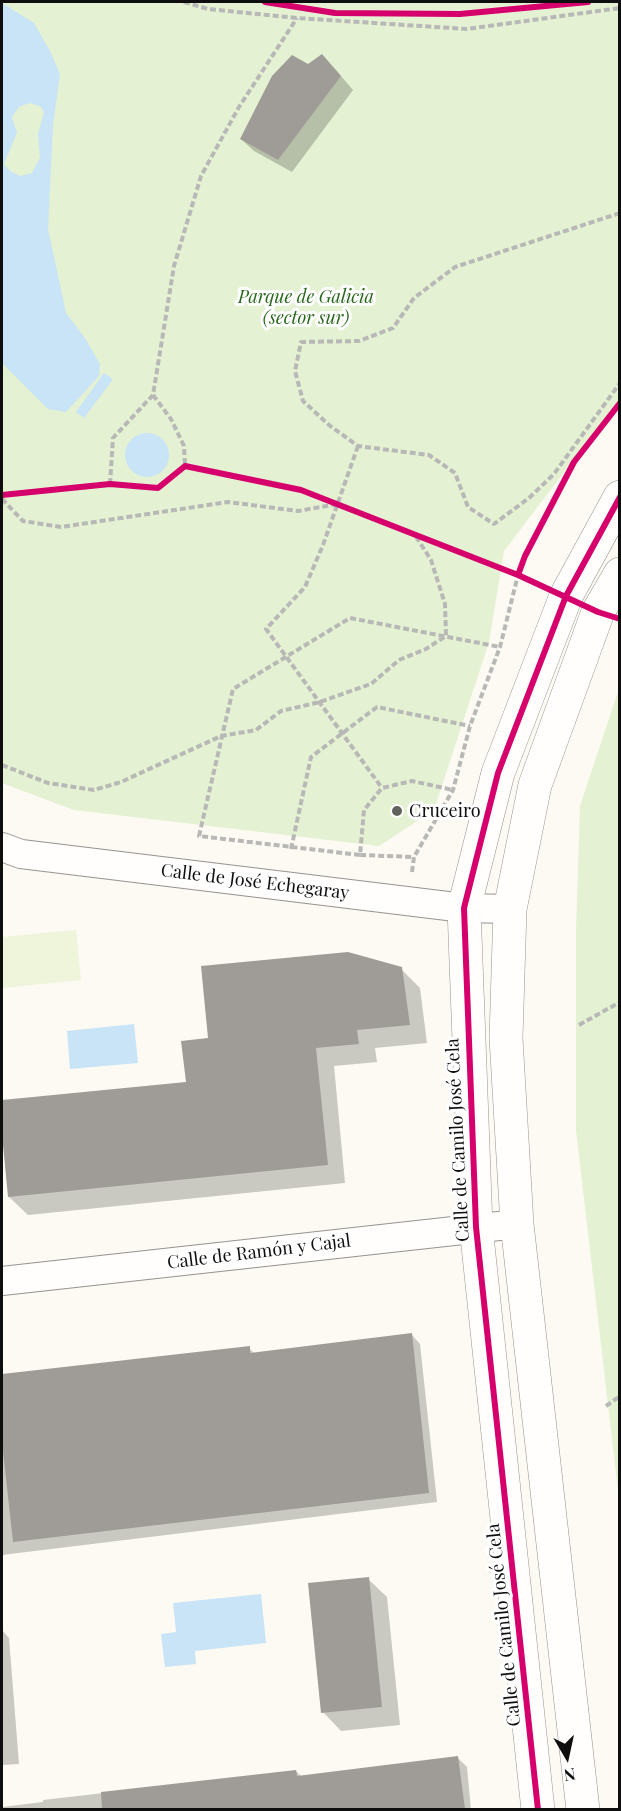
<!DOCTYPE html>
<meta charset="utf-8">
<style>
body{margin:0}
#map{position:relative;width:621px;height:1811px;overflow:hidden;background:#fcfaf2;font-family:"Playfair Display",serif}
canvas{display:block}
.frame{position:absolute;inset:0;border:3px solid #0e0e0e;pointer-events:none}
.north{position:absolute;left:537px;top:1727px;width:60px;height:60px;-webkit-text-stroke:4px #fff;paint-order:stroke;rotate:171deg;font-size:16px;font-weight:700;line-height:24px;text-align:center;color:#0e0e0e}
.north::after{content:'';display:block;margin:auto;width:21px;height:27px;background:#0e0e0e;clip-path:polygon(50% 0,100% 100%,50% 72%,0 100%)}
</style>
<div id="map">
<canvas width="621" height="1811"></canvas>
<div class="frame"></div>
<div class="north">N</div>
</div>
<script>
const ctx = document.querySelector('canvas').getContext('2d');
ctx.lineJoin = 'round';
function paint(path, color) {
  ctx.fillStyle = color;
  ctx.fill(path, 'evenodd');
}
function toPath(rows) {
  const path = new Path2D();
  for (const r of rows) {
    if (r.length === 3) {
      path.moveTo(r[0] + r[2], r[1]);
      path.arc(r[0], r[1], r[2], 0, 2 * Math.PI);
      continue;
    }
    path.moveTo(r[0], r[1]);
    for (let i = 2; i < r.length; i += 2) path.lineTo(r[i], r[i + 1]);
  }
  return path;
}
function trace(path, color, width, dash) {
  ctx.strokeStyle = color;
  ctx.lineWidth = width;
  ctx.lineCap = dash ? 'butt' : 'round';
  ctx.setLineDash(dash || []);
  ctx.stroke(path);
}
function drawText(font, color, halo, rows, align = 'center') {
  ctx.font = font + ' "Playfair Display",serif';
  ctx.lineWidth = 6;
  ctx.setLineDash([]);
  ctx.textBaseline = 'middle';
  ctx.strokeStyle = halo;
  ctx.fillStyle = color;
  for (const [text, x, y, turn = 0] of rows) {
    ctx.save();
    ctx.translate(x, y);
    ctx.rotate((+turn || 0) * Math.PI / 180);
    ctx.textAlign = isNaN(turn) ? turn : align;
    if (halo) ctx.strokeText(text, 0, 0);
    ctx.fillText(text, 0, 0);
    ctx.restore();
  }
}
paint(toPath([
 [2,2,619,2,619,400,504,551,489,642,434,810,379,846,74,810,2,783],
 [619,689,619,1499,576,1130,576,931,580,806]
]), '#e4f1d2');
paint(toPath([
 [76,930,81,980,2,988,2,937]
]), '#eef5db');
paint(toPath([
 [2,3,34,23,50,51,60,74,53,125,48,229,66,313,85,338,100,364,99,376,66,412,48,409,2,363],
 [29,103,40,106,44,112,38,134,40,158,32,173,20,176,10,171,4,164,17,133,12,117,19,107],
 [104,373,113,379,84,418,76,412],
 [147,455,22],
 [134,1024,138,1063,70,1069,67,1031],
 [261,1594,266,1643,195,1651,196,1664,165,1667,161,1634,176,1632,173,1603]
]), '#c8e4f6');
paint(toPath([
 [308,66,335,69,353,90,292,172,254,151,241,139],
 [401,969,420,988,427,1043,375,1048,377,1062,334,1066,345,1183,28,1215,9,1197,2,1102,187,1083,210,1039],
 [411,1334,420,1344,437,1502,2,1555,2,1376,249,1348,255,1354],
 [368,1579,387,1597,400,1725,341,1731,323,1712],
 [2,1630,9,1638,19,1764,2,1765],
 [458,1758,467,1767,471,1810,2,1810,2,1807,43,1802,43,1800,296,1771,302,1777]
]), '#0003');
paint(toPath([
 [322,54,341,76,278,160,240,139,272,76,292,55,308,64],
 [348,952,402,967,410,1025,357,1030,359,1044,316,1048,328,1165,8,1197,2,1134,2,1100,186,1082,181,1041,208,1038,201,966],
 [412,1333,429,1493,13,1542,2,1442,2,1374,250,1346,250,1353],
 [369,1577,382,1707,321,1713,308,1583],
 [458,1756,465,1809,102,1809,101,1792,296,1770,297,1776]
]), '#9f9c98');
const minor = toPath([
 [2,847,21,854,464,908,510,909],
 [2,1281,517,1224]
]);
const tertiary = toPath([
 [538,1810,476,1227,464,908,498,773,566,596,620,497],
 [583,1810,517,1224,506,1038,510,909,535,785,598,612,620,574]
]);
trace(minor, '#959491', 30);
trace(tertiary, '#959491', 34);
trace(toPath([
 [184,2,208,9,297,18,467,29,620,8],
 [620,213,455,267,414,298,393,328,359,341,301,342,295,371,303,401,329,425,358,446,429,455,455,473,468,507,494,524,529,498,554,474,620,383],
 [153,395,171,419,184,446,185,466],
 [358,446,323,545,305,587,266,629,382,788],
 [110,484,113,438,153,395,174,266,201,176,239,107,297,18],
 [2,495,110,484,158,488,185,466,301,490,518,575,500,647,470,726,453,790,414,857],
 [2,499,23,521,61,527,228,502,298,511,338,504],
 [2,765,48,783,94,790,121,782,221,736,256,730,281,711,320,702,371,684,399,660,426,649,446,636,445,604,431,560,415,535],
 [291,849,311,757,377,707,470,726],
 [360,855,199,836,233,689,350,618,500,647],
 [412,872,414,857,360,855,364,810,382,788,412,781,453,790],
 [579,1025,620,1002],
 [606,1406,620,1396]
]), '#b8b8b6', 4, [6, 3]);
trace(minor, '#fffefd', 28);
trace(tertiary, '#fffefd', 33);
trace(toPath([
 [265,2,335,13,460,14,588,2],
 [620,403,574,462,525,556,518,575,598,612,620,619],
 [2,495,110,484,158,488,185,466,301,490,518,575],
 [538,1810,476,1227,464,908,498,773,566,596,620,497]
]), '#d6006c', 6);
for (const [x, y, r, color] of [
 [397,811,6,"#61615e"]
]) {
  const dot = new Path2D();
  dot.arc(x, y, r, 0, 2 * Math.PI);
  ctx.fillStyle = color;
  ctx.fill(dot);
  trace(dot, '#fff', 2);
}
drawText('italic 18px', '#29671c', '#fff', [
 ["Parque de Galicia",306,297],
 ["(sector sur)",306,318]
]);
drawText('18px', '#0e0e0e', '#fff', [
 ["Cruceiro",409,811]
], 'left');
drawText('18px', '#0e0e0e', '#fff', [
 ["Calle de José Echegaray",255,882,7],
 ["Calle de Camilo José Cela",458,1140,-93],
 ["Calle de Ramón y Cajal",259,1252,-7],
 ["Calle de Camilo José Cela",504,1625,-96]
]);
</script>
